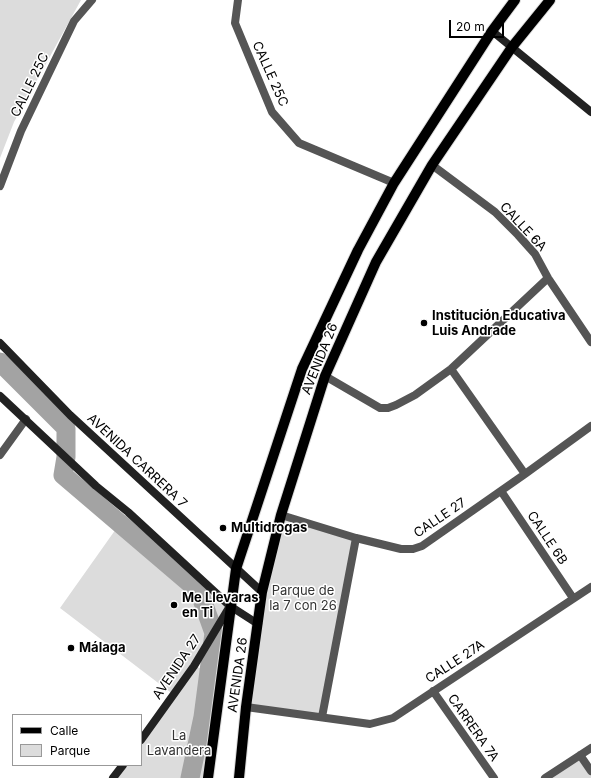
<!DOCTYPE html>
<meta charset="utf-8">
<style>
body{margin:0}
#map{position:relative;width:591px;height:778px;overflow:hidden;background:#fff;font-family:Inter,sans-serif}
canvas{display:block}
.legend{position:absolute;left:12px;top:714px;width:130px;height:52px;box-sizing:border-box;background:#fff;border:1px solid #999;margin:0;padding:5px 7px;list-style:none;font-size:12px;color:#000}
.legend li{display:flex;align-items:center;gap:8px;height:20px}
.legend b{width:20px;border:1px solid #999}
.scale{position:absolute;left:449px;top:20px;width:55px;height:18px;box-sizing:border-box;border:2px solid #000;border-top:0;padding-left:5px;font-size:12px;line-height:14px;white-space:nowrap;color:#000;-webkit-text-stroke:3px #fff;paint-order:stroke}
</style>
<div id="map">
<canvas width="591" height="778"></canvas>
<ul class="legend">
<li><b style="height:5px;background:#000"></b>Calle</li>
<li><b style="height:11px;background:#dcdcdc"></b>Parque</li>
</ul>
<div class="scale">20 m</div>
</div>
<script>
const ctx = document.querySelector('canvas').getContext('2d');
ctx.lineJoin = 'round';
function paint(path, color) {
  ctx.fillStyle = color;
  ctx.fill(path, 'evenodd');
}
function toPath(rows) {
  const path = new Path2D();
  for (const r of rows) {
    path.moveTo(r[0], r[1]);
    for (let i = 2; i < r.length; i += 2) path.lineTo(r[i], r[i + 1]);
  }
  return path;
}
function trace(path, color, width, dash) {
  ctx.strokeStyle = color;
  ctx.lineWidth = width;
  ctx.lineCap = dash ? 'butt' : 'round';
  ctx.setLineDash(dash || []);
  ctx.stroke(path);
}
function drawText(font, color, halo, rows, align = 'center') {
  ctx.font = font + ' Inter,sans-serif';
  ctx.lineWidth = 3;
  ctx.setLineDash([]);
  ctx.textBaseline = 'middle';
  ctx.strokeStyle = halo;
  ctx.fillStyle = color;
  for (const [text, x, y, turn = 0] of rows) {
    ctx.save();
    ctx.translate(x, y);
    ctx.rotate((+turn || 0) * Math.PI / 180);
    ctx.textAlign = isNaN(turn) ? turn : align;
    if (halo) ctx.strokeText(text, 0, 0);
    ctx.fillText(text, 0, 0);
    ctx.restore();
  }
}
paint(toPath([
 [0,0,81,0,14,122,0,158],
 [128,512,230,606,194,666,221,675,208,778,113,778,123,765,141,765,141,740,174,695,60,608],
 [281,515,356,538,322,717,246,707],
 [580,755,591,771,591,778,545,778]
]), '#dcdcdc');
trace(toPath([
 [0,362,66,428,66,457,63,475,199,591,214,633,203,717,190,778]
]), '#a3a3a3', 19);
const primary = toPath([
 [208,778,236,569,302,369,358,250,394,183,492,31,515,0],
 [239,778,246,707,262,592,281,515,325,376,376,262,432,165,512,47,550,0]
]);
trace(primary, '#dbdbdb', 12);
trace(toPath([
 [238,0,235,23,272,112,299,143,394,183],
 [432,165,495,212,518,235,535,254,548,278,591,342],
 [0,186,21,131,74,21,92,0],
 [451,369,525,474],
 [325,376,380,408,388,408,396,405,415,395,451,369,548,278],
 [0,455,26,419],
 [501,491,573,598],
 [281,515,356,538,401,549,413,549,422,546,525,474,591,426],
 [433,691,494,778],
 [246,707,370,724,393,718,591,587],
 [322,717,356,538],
 [580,755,591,771],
 [545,778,591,748]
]), '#555', 8);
trace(toPath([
 [492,31,591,112],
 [0,343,70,415,262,592],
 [0,396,96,486,128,512,230,606,258,624],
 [141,740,194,666,230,606],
 [113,778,123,765]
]), '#222', 8);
trace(primary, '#000', 10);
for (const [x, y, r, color] of [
 [424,323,4,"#000"],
 [223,528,4,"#000"],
 [174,605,4,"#000"],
 [71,648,4,"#000"]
]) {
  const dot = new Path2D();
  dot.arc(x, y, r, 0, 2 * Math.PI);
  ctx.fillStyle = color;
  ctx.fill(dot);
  trace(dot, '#fff', 1.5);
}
drawText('13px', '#000', '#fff', [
 ["CALLE 25C",270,74,66],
 ["CALLE 25C",30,85,-64],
 ["CALLE 6A",523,227,47],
 ["AVENIDA 26",320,359,-68],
 ["AVENIDA CARRERA 7",137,461,43],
 ["CALLE 27",440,518,-34],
 ["CALLE 6B",547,538,56],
 ["CALLE 27A",455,662,-33],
 ["AVENIDA 27",177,667,-56],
 ["AVENIDA 26",238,675,-82],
 ["CARRERA 7A",473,728,55]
]);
drawText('bold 13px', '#000', '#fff', [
 ["Institución Educativa",432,316],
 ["Luis Andrade",432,331],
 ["Multidrogas",231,528],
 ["Me Llevaras",182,598],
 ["en Ti",182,613],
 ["Málaga",79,648]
], 'left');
drawText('13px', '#333', '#fff', [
 ["Parque de",303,591],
 ["la 7 con 26",303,606],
 ["La",179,736],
 ["Lavandera",179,751]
]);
</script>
